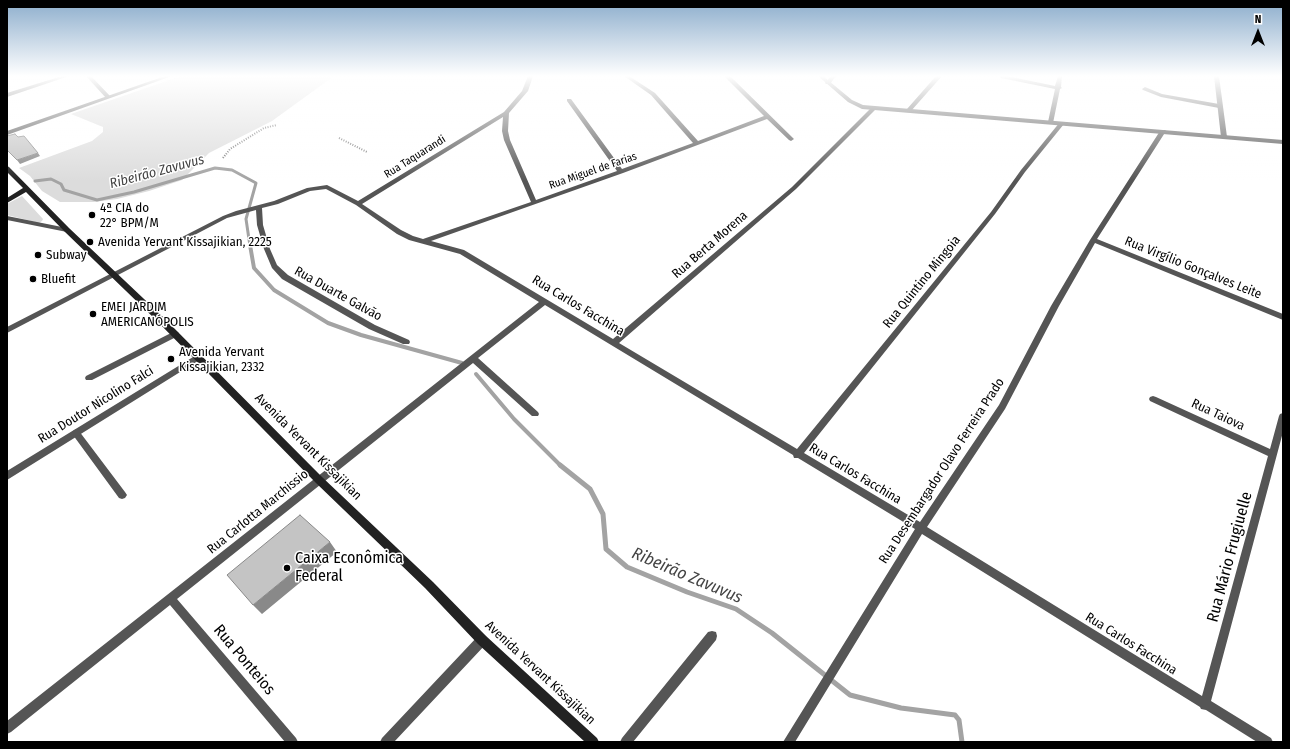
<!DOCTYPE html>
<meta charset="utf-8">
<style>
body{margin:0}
#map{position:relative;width:1290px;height:749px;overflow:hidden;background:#fff;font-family:"Fira Sans Condensed",sans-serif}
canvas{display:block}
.frame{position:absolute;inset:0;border:8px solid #000;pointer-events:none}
.north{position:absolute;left:1238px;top:12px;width:40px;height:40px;-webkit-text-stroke:3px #fff;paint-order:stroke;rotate:0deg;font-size:11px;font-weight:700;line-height:16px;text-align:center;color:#000}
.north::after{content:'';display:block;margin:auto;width:14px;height:18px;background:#000;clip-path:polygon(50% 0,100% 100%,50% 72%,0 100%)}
</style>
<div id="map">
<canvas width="1290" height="749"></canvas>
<div class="frame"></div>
<div class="north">N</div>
</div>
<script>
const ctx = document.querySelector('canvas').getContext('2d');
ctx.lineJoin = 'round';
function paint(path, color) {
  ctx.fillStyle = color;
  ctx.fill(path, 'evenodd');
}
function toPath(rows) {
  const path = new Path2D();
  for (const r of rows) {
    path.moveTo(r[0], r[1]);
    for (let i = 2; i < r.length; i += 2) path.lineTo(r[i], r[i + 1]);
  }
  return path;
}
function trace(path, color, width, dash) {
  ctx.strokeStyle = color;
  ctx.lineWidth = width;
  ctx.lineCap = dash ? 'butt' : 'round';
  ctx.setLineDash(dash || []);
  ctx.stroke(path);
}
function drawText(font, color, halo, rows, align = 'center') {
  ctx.font = font + ' "Fira Sans Condensed",sans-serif';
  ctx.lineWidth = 3;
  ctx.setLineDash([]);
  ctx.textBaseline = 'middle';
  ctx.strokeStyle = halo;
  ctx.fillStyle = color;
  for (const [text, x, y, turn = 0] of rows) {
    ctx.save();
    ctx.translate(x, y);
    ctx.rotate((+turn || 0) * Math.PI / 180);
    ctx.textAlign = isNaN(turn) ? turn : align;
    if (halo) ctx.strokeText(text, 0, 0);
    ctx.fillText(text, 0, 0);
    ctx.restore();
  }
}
paint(toPath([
 [181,76,334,76,272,121,209,153,182,180,149,191,117,199,94,202,60,202,42,191,30,176,19,168,92,141,103,132,103,127,71,114],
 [22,196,43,219,42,221,39,223,7,215,7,204]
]), '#dcdcdc');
trace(toPath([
 [35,181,51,179,61,184,64,190,97,200,134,192,215,168,232,170,256,183,246,219,250,246]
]), '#a3a3a3', 3);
trace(toPath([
 [250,245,254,268,274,290,328,323,361,335,462,363],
 [476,374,514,419,561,466]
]), '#a3a3a3', 4);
trace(toPath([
 [560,465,590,489,603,514,606,549,627,567,687,592,736,609,772,633,850,695,901,708,955,715,959,720,962,742]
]), '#a3a3a3', 5);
trace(toPath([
 [339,138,367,152],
 [223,158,230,149,264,128,277,125]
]), '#777', 2, [1, 1.5]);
paint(toPath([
 [1145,87,1162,94,1219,104,1222,106,1219,108,1161,97,1143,90,1142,89,1145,87],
 [175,331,178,332,179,334,178,336,92,380,86,380,85,378,86,376,175,331],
 [76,429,79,431,125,492,127,495,125,498,122,499,119,498,73,435,72,433,73,431,76,429]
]), '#555');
paint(toPath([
 [62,76,69,76,7,97,7,93,62,76],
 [86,76,91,76,110,96,110,98,106,98,86,76],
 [528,76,533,76,528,91,509,113,508,131,510,140,536,200,617,171,567,101,567,99,571,99,622,169,693,143,651,95,624,76,629,76,655,93,698,141,764,116,724,76,730,76,794,139,791,141,789,140,767,119,623,173,431,241,464,250,613,339,792,187,872,107,876,107,876,109,796,189,619,343,797,449,991,212,1021,170,1060,122,1064,122,1064,124,1025,172,995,214,804,453,920,522,999,405,1051,306,1090,240,1160,131,1165,130,1166,131,1097,239,1283,314,1283,320,1095,243,1059,306,1005,409,927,527,1202,696,1268,456,1150,401,1149,399,1150,397,1153,396,1156,397,1270,449,1279,416,1280,414,1283,413,1283,432,1211,701,1271,738,1273,742,1257,742,1206,710,1201,709,1200,707,922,534,795,742,783,742,915,529,798,458,794,458,793,455,545,305,478,358,538,412,539,414,538,416,532,416,473,363,177,599,296,738,298,742,285,742,170,605,11,732,7,734,7,721,539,302,460,254,409,240,397,234,356,205,326,189,310,191,278,204,262,208,263,225,270,249,277,265,288,275,375,325,409,340,410,342,409,344,403,344,369,329,282,279,272,268,264,249,257,225,256,210,227,218,7,333,7,327,223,216,236,211,274,201,307,188,327,185,358,201,504,112,522,91,528,76],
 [503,117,502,131,504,140,531,202,423,239,413,236,401,230,362,204,503,117],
 [831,76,836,76,830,84,826,84,825,83,831,76],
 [936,76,942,76,911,111,907,111,907,109,936,76],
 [999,76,1007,76,1055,86,1058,76,1062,76,1061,87,1062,88,1060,89,1053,123,1048,122,1055,89,1001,78,999,76],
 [1214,76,1219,76,1227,137,1224,139,1221,137,1214,76],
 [198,354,201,355,202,357,201,359,7,480,7,471,198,354],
 [712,631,716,632,717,636,716,640,633,742,620,742,622,738,708,632,712,631],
 [482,635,486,636,487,640,486,644,394,742,380,742,382,738,478,636,482,635]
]), '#555');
paint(toPath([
 [165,76,172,76,7,135,7,131,165,76],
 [818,76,823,76,852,100,863,105,1283,140,1283,144,862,109,848,102,818,76],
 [7,216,67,228,70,230,67,232,7,220,7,216]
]), '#555');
paint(toPath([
 [7,166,9,167,69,228,162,316,322,477,433,582,486,636,597,738,599,742,585,742,478,644,425,588,316,483,156,320,65,232,26,192,7,203,7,198,23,188,7,172,7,166]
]), '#222');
paint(toPath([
 [38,153,40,156,20,164,17,160],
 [330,542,337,552,262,614,253,605]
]), '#898989');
const building = toPath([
 [15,134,18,137,24,136,38,153,17,160,7,150,7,136,15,134],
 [300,515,330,542,253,605,227,575,300,515]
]);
paint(building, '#c4c4c4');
trace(building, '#898989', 1);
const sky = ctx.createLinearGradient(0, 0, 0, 181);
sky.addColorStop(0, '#8cadcc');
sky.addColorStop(0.42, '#fff');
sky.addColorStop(1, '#ffffff00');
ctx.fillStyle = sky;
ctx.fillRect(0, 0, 1290, 181);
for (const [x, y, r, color] of [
 [92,215,4,"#000"],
 [90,242,4,"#000"],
 [38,255,4,"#000"],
 [33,279,4,"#000"],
 [93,314,4,"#000"],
 [171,359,4,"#000"],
 [287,568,4,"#000"]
]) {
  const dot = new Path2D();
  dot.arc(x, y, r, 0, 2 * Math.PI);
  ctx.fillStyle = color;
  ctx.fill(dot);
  trace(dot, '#fff', 1.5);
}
drawText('11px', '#000', '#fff', [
 ["Rua Taquarandi",415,157,-32],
 ["Rua Miguel de Farias",593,171,-19]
]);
drawText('13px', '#000', '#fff', [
 ["4ª CIA do",100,208],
 ["22° BPM/M",100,223],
 ["Avenida Yervant Kissajikian, 2225",98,242],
 ["Subway",46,255],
 ["Bluefit",41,279],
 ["EMEI JARDIM",101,307],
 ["AMERICANÓPOLIS",101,322],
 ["Avenida Yervant",179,352],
 ["Kissajikian, 2332",179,367]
], 'left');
drawText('13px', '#000', '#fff', [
 ["Rua Berta Morena",710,245,-41],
 ["Rua Virgílio Gonçalves Leite",1193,268,22],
 ["Rua Quintino Mingoia",922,282,-51],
 ["Rua Duarte Galvão",338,294,29],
 ["Rua Carlos Facchina",578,306,31],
 ["Rua Doutor Nicolino Falci",96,405,-32],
 ["Rua Taiova",1218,415,25],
 ["Avenida Yervant Kissajikian",308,447,45],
 ["Rua Desembargador Olavo Ferreira Prado",942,471,-57],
 ["Rua Carlos Facchina",855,474,31],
 ["Rua Carlotta Marchissio",258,512,-39],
 ["Rua Carlos Facchina",1131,644,32],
 ["Avenida Yervant Kissajikian",540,673,43]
]);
drawText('italic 14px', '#444', '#fff', [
 ["Ribeirão Zavuvus",157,172,-15]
]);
drawText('16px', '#000', '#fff', [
 ["Rua Mário Frugiuelle",1230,557,-75],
 ["Rua Ponteios",244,660,50]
]);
drawText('16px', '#000', '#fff', [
 ["Caixa Econômica",295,559],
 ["Federal",295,577]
], 'left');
drawText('italic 17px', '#444', '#fff', [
 ["Ribeirão Zavuvus",687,576,23]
]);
</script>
